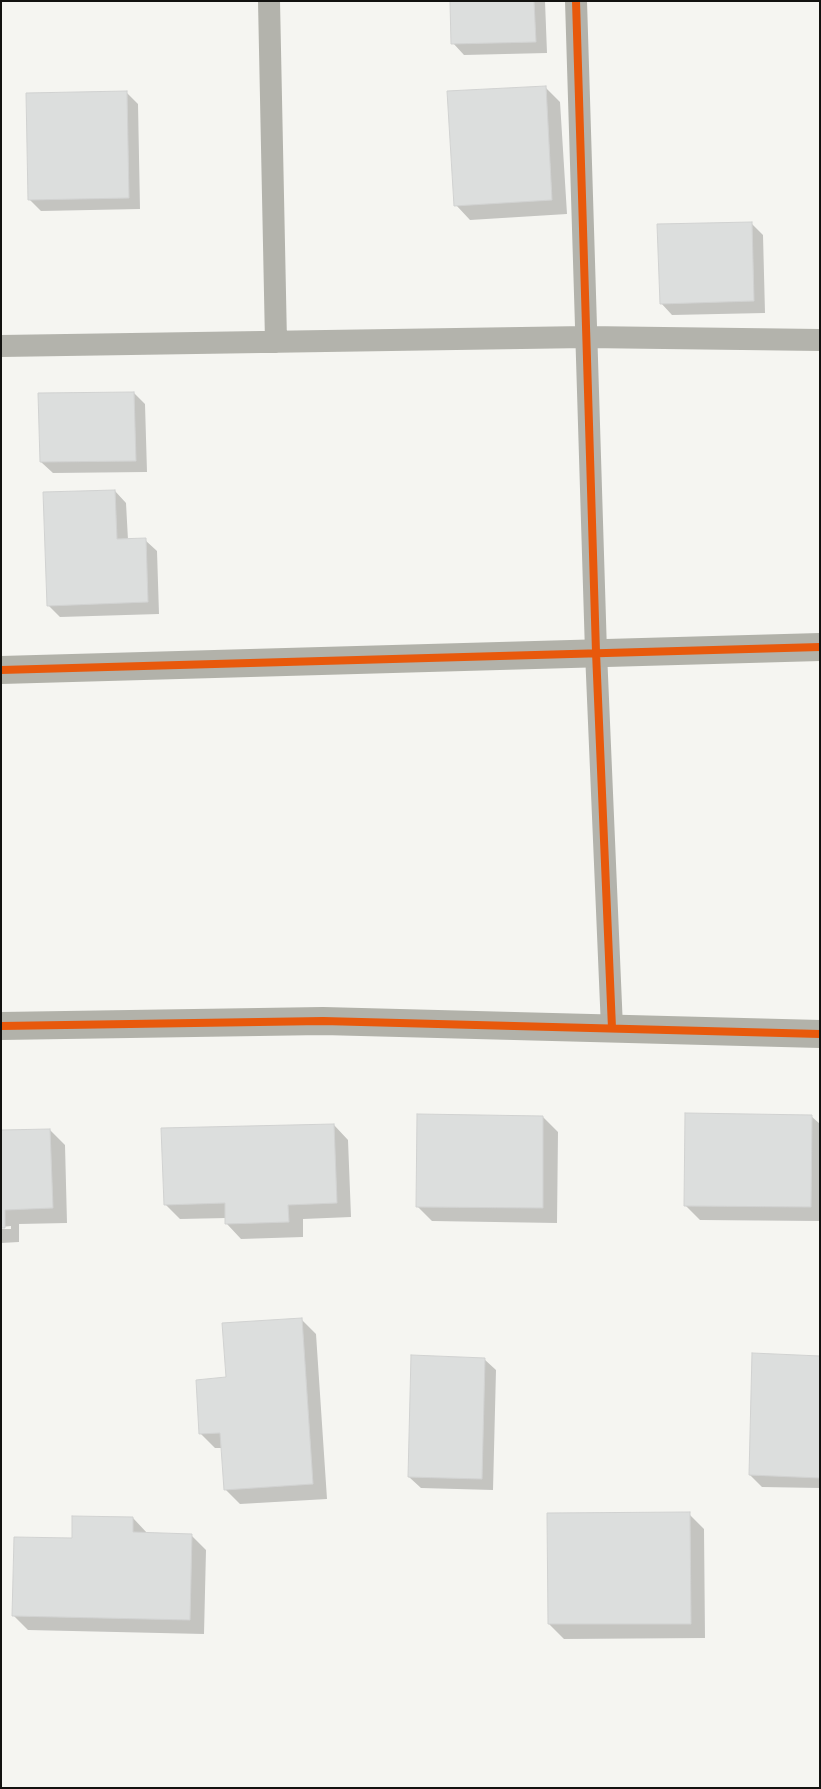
<!DOCTYPE html>
<style>
body{margin:0}
#map{position:relative;width:821px;height:1789px;overflow:hidden;background:#f5f5f1;font-family:"Exo 2",sans-serif}
canvas{display:block}
.frame{position:absolute;inset:0;border:2px solid #121210;pointer-events:none}
</style>
<div id="map">
<canvas width="821" height="1789"></canvas>
<div class="frame"></div>
</div>
<script>
const ctx = document.querySelector('canvas').getContext('2d');
ctx.lineJoin = 'round';
function paint(path, color) {
  ctx.fillStyle = color;
  ctx.fill(path, 'evenodd');
}
function toPath(rows) {
  const path = new Path2D();
  for (const r of rows) {
    path.moveTo(r[0], r[1]);
    for (let i = 2; i < r.length; i += 2) path.lineTo(r[i], r[i + 1]);
  }
  return path;
}
function trace(path, color, width, dash) {
  ctx.strokeStyle = color;
  ctx.lineWidth = width;
  ctx.lineCap = dash ? 'butt' : 'round';
  ctx.setLineDash(dash || []);
  ctx.stroke(path);
}
paint(toPath([
 [451,1,545,1,547,53,464,55,453,43],
 [545,87,560,102,567,214,470,220,456,205],
 [126,92,138,104,140,209,41,211,29,199],
 [751,223,763,235,765,313,672,315,661,303],
 [134,393,145,404,147,472,53,473,41,462],
 [115,491,126,503,128,540,145,540,157,551,159,614,60,617,48,605],
 [811,1116,820,1124,820,1221,700,1220,685,1205],
 [543,1117,558,1132,557,1223,432,1221,417,1206],
 [334,1125,348,1140,351,1217,303,1219,303,1237,241,1239,227,1224,227,1218,180,1219,165,1204],
 [50,1130,65,1145,67,1223,19,1224,19,1242,1,1243,1,1229,11,1229,11,1226,1,1227,1,1131],
 [301,1319,316,1334,327,1499,240,1504,225,1489,222,1448,215,1448,201,1434,227,1379],
 [820,1357,820,1488,762,1487,750,1475],
 [484,1359,496,1370,493,1490,421,1488,409,1477],
 [689,1514,704,1529,705,1638,564,1639,549,1624],
 [133,1518,148,1534,191,1535,206,1550,204,1634,28,1630,13,1615,73,1540]
]), '#0003');
const building = toPath([
 [450,1,534,1,536,42,451,44,450,1],
 [546,86,552,200,454,206,447,91,546,86],
 [127,91,129,198,28,200,26,93,127,91],
 [752,222,754,301,660,304,657,224,752,222],
 [134,392,136,461,40,462,38,393,134,392],
 [115,490,117,539,146,538,148,602,47,606,43,492,115,490],
 [685,1113,812,1115,811,1207,684,1206,685,1113],
 [417,1114,543,1116,543,1208,416,1207,417,1114],
 [334,1124,337,1203,288,1205,289,1222,225,1224,225,1203,164,1205,161,1128,334,1124],
 [50,1129,53,1208,5,1210,5,1228,1,1228,1,1130,50,1129],
 [302,1318,313,1484,224,1490,220,1433,199,1434,196,1380,226,1377,222,1323,302,1318],
 [752,1353,820,1356,820,1478,749,1475,752,1353],
 [411,1355,485,1358,482,1479,408,1477,411,1355],
 [690,1512,691,1624,548,1624,547,1513,690,1512],
 [72,1516,133,1517,133,1532,192,1534,190,1620,12,1616,14,1537,72,1538,72,1516]
]);
paint(building, '#dcdedd');
trace(building, '#d1d2d1', 1);
trace(toPath([
 [269,1,276,342],
 [576,1,596,652,612,1028],
 [1,346,586,337,820,340]
]), '#b3b3ac', 22);
trace(toPath([
 [1,670,820,647],
 [1,1026,323,1021,820,1034]
]), '#b2b2aa', 28);
trace(toPath([
 [576,1,596,652,612,1028],
 [1,670,820,647],
 [1,1026,323,1021,820,1034]
]), '#e8590c', 8);
</script>
